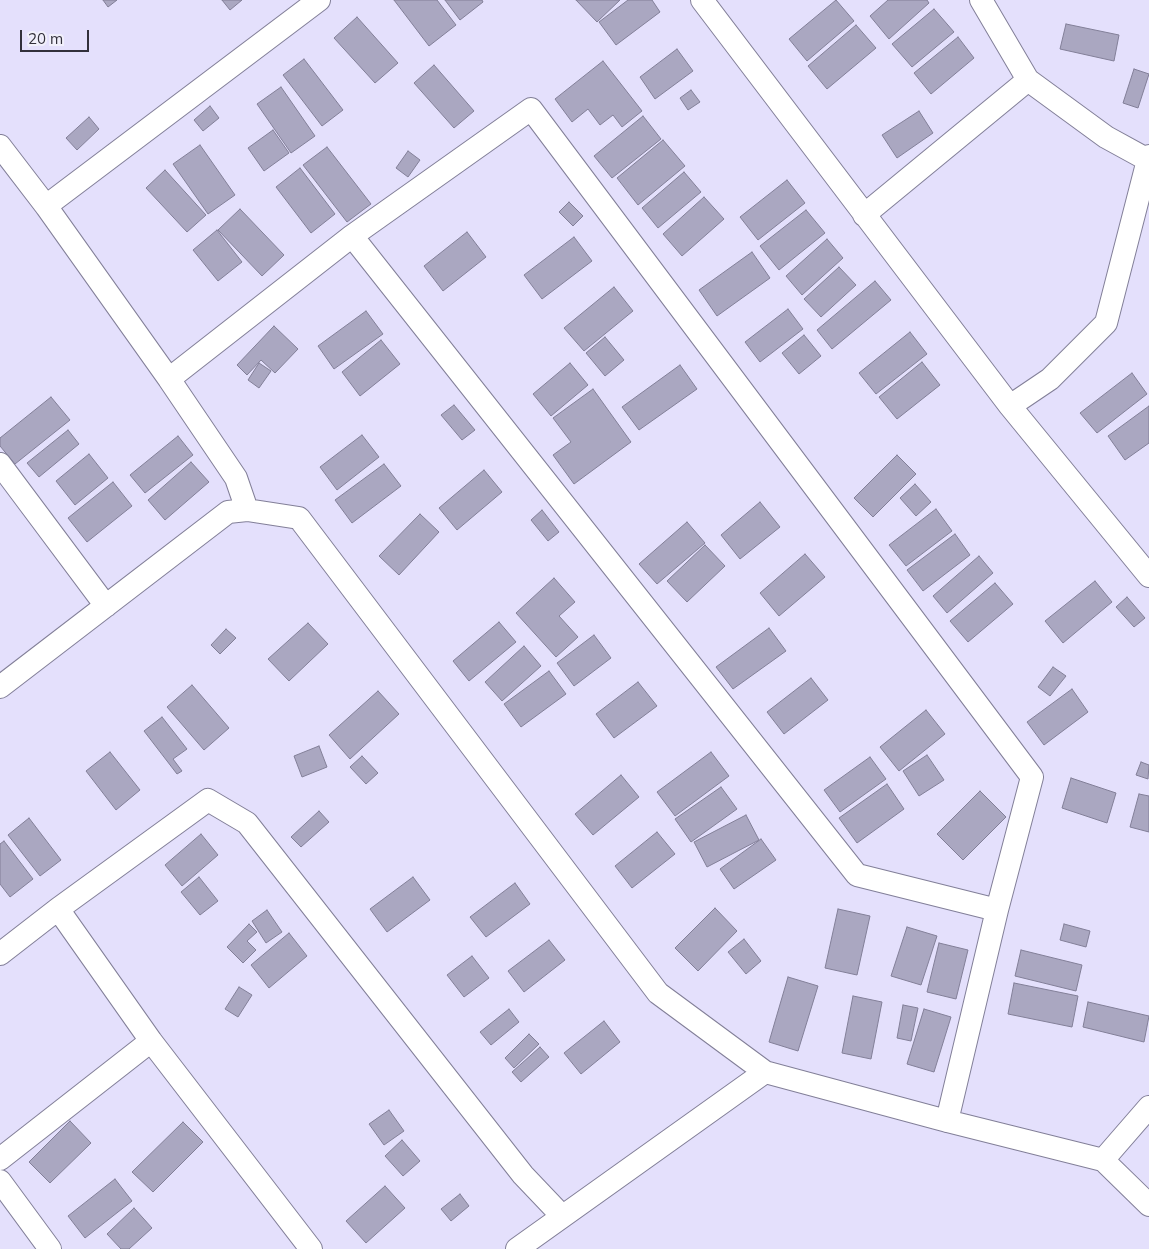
<!DOCTYPE html>
<style>
body{margin:0}
#map{position:relative;width:1149px;height:1249px;overflow:hidden;background:#e4e0fc;font-family:Mulish,sans-serif}
canvas{display:block}
.scale{position:absolute;left:20px;top:30px;width:69px;height:22px;box-sizing:border-box;border:2px solid #32303b;border-top:0;padding-left:6px;font-size:15px;line-height:18px;white-space:nowrap;color:#32303b;-webkit-text-stroke:4px #f1f0fb;paint-order:stroke}
</style>
<div id="map">
<canvas width="1149" height="1249"></canvas>
<div class="scale">20 m</div>
</div>
<script>
const ctx = document.querySelector('canvas').getContext('2d');
ctx.lineJoin = 'round';
function paint(path, color) {
  ctx.fillStyle = color;
  ctx.fill(path, 'evenodd');
}
function toPath(rows) {
  const path = new Path2D();
  for (const r of rows) {
    path.moveTo(r[0], r[1]);
    for (let i = 2; i < r.length; i += 2) path.lineTo(r[i], r[i + 1]);
  }
  return path;
}
function trace(path, color, width, dash) {
  ctx.strokeStyle = color;
  ctx.lineWidth = width;
  ctx.lineCap = dash ? 'butt' : 'round';
  ctx.setLineDash(dash || []);
  ctx.stroke(path);
}
const building = toPath([
 [103,0,117,0,108,7,103,0],
 [222,0,242,0,230,10,222,0],
 [394,0,437,0,456,25,429,46,394,0],
 [445,0,482,0,483,2,460,20,445,0],
 [576,0,620,0,597,22,576,0],
 [628,0,652,0,660,12,616,45,599,22,628,0],
 [836,0,854,21,807,61,789,39,836,0],
 [888,0,927,0,929,3,889,39,870,16,888,0],
 [934,9,954,32,912,67,892,44,934,9],
 [357,17,398,63,375,83,334,38,357,17],
 [1066,24,1119,35,1114,61,1060,49,1066,24],
 [856,25,876,48,827,89,808,66,856,25],
 [958,37,974,58,931,94,914,73,958,37],
 [677,49,693,71,655,99,640,77,677,49],
 [304,59,343,110,322,126,283,75,304,59],
 [603,61,642,111,622,127,613,115,600,125,588,109,572,122,555,99,603,61],
 [434,65,474,111,454,128,414,83,434,65],
 [1134,69,1149,74,1138,108,1123,103,1134,69],
 [281,87,315,136,291,153,257,104,281,87],
 [691,90,700,102,688,110,680,98,691,90],
 [210,106,219,118,203,131,194,120,210,106],
 [919,111,933,133,897,158,882,135,919,111],
 [643,116,661,139,612,178,594,156,643,116],
 [89,117,99,129,77,150,66,138,89,117],
 [273,130,289,153,264,171,248,148,273,130],
 [663,140,685,166,638,205,617,178,663,140],
 [200,145,235,195,208,214,173,164,200,145],
 [327,147,371,204,347,222,303,165,327,147],
 [408,151,420,160,408,177,396,168,408,151],
 [300,168,335,214,311,233,276,187,300,168],
 [165,170,206,215,187,232,146,188,165,170],
 [684,172,701,192,658,228,642,208,684,172],
 [787,180,805,203,758,240,740,217,787,180],
 [704,197,724,219,682,256,663,234,704,197],
 [569,202,583,216,573,226,559,212,569,202],
 [240,209,284,255,262,276,218,230,240,209],
 [806,210,825,233,779,270,760,246,806,210],
 [217,230,242,262,218,281,193,250,217,230],
 [467,232,486,257,443,291,424,266,467,232],
 [574,237,592,261,542,299,524,275,574,237],
 [827,239,843,258,802,295,786,276,827,239],
 [752,252,770,278,717,316,699,290,752,252],
 [839,267,856,285,821,317,804,299,839,267],
 [875,281,891,300,832,349,817,330,875,281],
 [614,287,633,311,584,351,564,328,614,287],
 [788,309,803,329,760,362,745,342,788,309],
 [366,311,383,334,334,369,318,346,366,311],
 [274,326,298,349,275,373,261,360,247,375,237,365,274,326],
 [910,332,927,354,876,394,859,373,910,332],
 [804,335,821,356,799,374,782,353,804,335],
 [605,337,624,360,605,376,586,353,605,337],
 [381,340,400,364,360,396,342,372,381,340],
 [922,362,940,385,897,419,879,397,922,362],
 [259,363,271,371,259,388,248,380,259,363],
 [570,363,588,385,551,416,533,394,570,363],
 [680,365,697,389,639,430,622,407,680,365],
 [1132,373,1147,394,1097,433,1080,413,1132,373],
 [593,389,631,442,574,484,553,455,571,442,553,418,593,389],
 [51,397,70,420,15,464,0,446,0,438,51,397],
 [454,405,475,430,462,440,441,415,454,405],
 [1149,406,1149,443,1125,460,1108,436,1149,406],
 [68,430,79,444,39,477,27,463,68,430],
 [362,435,379,457,337,490,320,467,362,435],
 [178,436,193,455,145,493,130,475,178,436],
 [89,454,108,478,75,505,56,481,89,454],
 [897,455,916,474,873,517,854,498,897,455],
 [191,462,209,482,165,520,148,500,191,462],
 [384,464,401,486,352,523,335,500,384,464],
 [484,470,502,492,457,530,439,508,484,470],
 [113,482,132,506,87,542,68,518,113,482],
 [915,484,931,502,916,516,900,498,915,484],
 [760,502,780,527,740,559,721,535,760,502],
 [936,509,952,531,906,566,889,545,936,509],
 [542,510,559,532,548,541,531,520,542,510],
 [420,514,439,532,399,575,379,556,420,514],
 [687,522,705,543,657,584,639,564,687,522],
 [955,534,970,555,923,591,907,570,955,534],
 [705,545,725,566,687,602,667,581,705,545],
 [805,554,825,577,779,616,760,593,805,554],
 [979,556,993,573,947,613,933,596,979,556],
 [554,578,575,602,559,616,578,637,556,657,516,613,554,578],
 [1095,581,1112,602,1063,643,1045,621,1095,581],
 [995,583,1013,604,968,642,950,621,995,583],
 [1127,597,1145,618,1134,627,1116,607,1127,597],
 [499,622,516,642,469,681,453,661,499,622],
 [308,623,328,644,289,681,268,659,308,623],
 [769,628,786,651,733,689,716,667,769,628],
 [226,629,236,638,220,654,211,645,226,629],
 [594,635,611,658,574,686,557,663,594,635],
 [524,646,541,666,502,701,485,682,524,646],
 [1053,667,1066,676,1050,696,1038,687,1053,667],
 [549,671,566,694,521,727,504,704,549,671],
 [811,678,828,700,784,734,767,712,811,678],
 [638,682,657,706,614,738,596,714,638,682],
 [192,685,229,728,204,750,167,707,192,685],
 [1072,689,1088,712,1044,745,1027,722,1072,689],
 [378,691,399,714,350,759,329,735,378,691],
 [926,710,945,734,899,771,880,747,926,710],
 [162,717,187,749,173,759,182,771,177,774,144,731,162,717],
 [319,746,327,767,302,777,294,756,319,746],
 [110,752,140,790,116,810,86,771,110,752],
 [711,752,729,776,675,816,657,792,711,752],
 [927,755,944,780,919,796,903,771,927,755],
 [362,756,378,773,366,784,350,767,362,756],
 [870,757,886,779,840,812,824,790,870,757],
 [1141,762,1149,765,1148,779,1136,775,1141,762],
 [621,775,639,797,593,835,575,814,621,775],
 [1071,778,1116,793,1107,823,1062,808,1071,778],
 [887,784,904,809,857,843,839,818,887,784],
 [721,787,737,809,691,842,675,819,721,787],
 [980,791,1006,817,963,860,937,834,980,791],
 [1139,794,1149,796,1149,832,1130,827,1139,794],
 [319,811,329,822,301,847,291,837,319,811],
 [746,815,759,840,707,867,694,842,746,815],
 [29,818,61,860,40,876,8,835,29,818],
 [657,832,675,854,632,888,615,866,657,832],
 [201,834,218,855,182,886,165,865,201,834],
 [761,839,776,860,734,889,720,869,761,839],
 [4,841,33,879,10,897,0,884,0,844,4,841],
 [199,877,218,901,200,915,181,892,199,877],
 [413,877,430,900,387,932,370,909,413,877],
 [515,883,530,904,486,937,470,917,515,883],
 [715,908,737,931,698,971,675,948,715,908],
 [838,909,870,916,857,975,825,968,838,909],
 [267,910,282,932,266,943,252,921,267,910],
 [249,924,257,932,247,941,256,950,243,963,227,947,249,924],
 [1064,924,1090,931,1086,947,1060,940,1064,924],
 [907,927,937,936,921,985,891,976,907,927],
 [289,933,307,956,269,988,251,965,289,933],
 [744,939,761,961,746,974,728,952,744,939],
 [549,940,565,960,524,992,508,971,549,940],
 [939,943,968,950,956,999,927,992,939,943],
 [1021,950,1082,965,1076,991,1015,976,1021,950],
 [472,956,489,978,464,997,447,975,472,956],
 [788,977,818,986,798,1051,769,1042,788,977],
 [1014,983,1078,996,1072,1027,1008,1014,1014,983],
 [239,987,252,995,238,1017,225,1009,239,987],
 [853,996,882,1002,871,1059,842,1053,853,996],
 [1088,1002,1149,1016,1144,1042,1083,1027,1088,1002],
 [903,1005,918,1008,911,1041,897,1038,903,1005],
 [509,1009,519,1022,491,1045,480,1032,509,1009],
 [924,1009,951,1017,934,1072,907,1064,924,1009],
 [604,1021,620,1042,581,1074,564,1053,604,1021],
 [529,1034,539,1044,514,1068,505,1058,529,1034],
 [540,1047,549,1057,521,1082,512,1072,540,1047],
 [389,1110,404,1131,384,1145,369,1124,389,1110],
 [70,1121,91,1143,50,1183,29,1162,70,1121],
 [183,1122,203,1142,153,1192,132,1172,183,1122],
 [402,1140,420,1161,403,1176,385,1156,402,1140],
 [115,1179,132,1201,85,1238,68,1216,115,1179],
 [385,1186,405,1208,366,1243,346,1221,385,1186],
 [460,1194,469,1206,451,1221,441,1209,460,1194],
 [134,1208,152,1228,129,1249,121,1249,107,1234,134,1208]
]);
paint(building, '#aaa7c1');
trace(building, '#827f98', 1);
const street = toPath([
 [702,0,1010,406,1149,576],
 [981,0,1028,80,1106,137,1148,160],
 [0,146,46,206,169,379,236,478,247,510],
 [46,206,319,0],
 [864,215,1028,80],
 [352,236,857,875,997,910],
 [169,379,352,236,531,109,1032,777,997,910,947,1121],
 [1010,406,1050,379,1106,323,1149,156],
 [0,464,106,606],
 [0,687,228,512,247,510,299,518,658,993,765,1072,947,1121,1103,1160,1149,1205],
 [58,909,151,1041,311,1249],
 [0,954,58,909,208,800,247,823,523,1175,562,1216],
 [0,1159,151,1041],
 [1103,1160,1149,1107],
 [0,1181,50,1249],
 [517,1249,765,1072]
]);
trace(street, '#827f98', 24);
trace(street, '#fff', 22);
</script>
